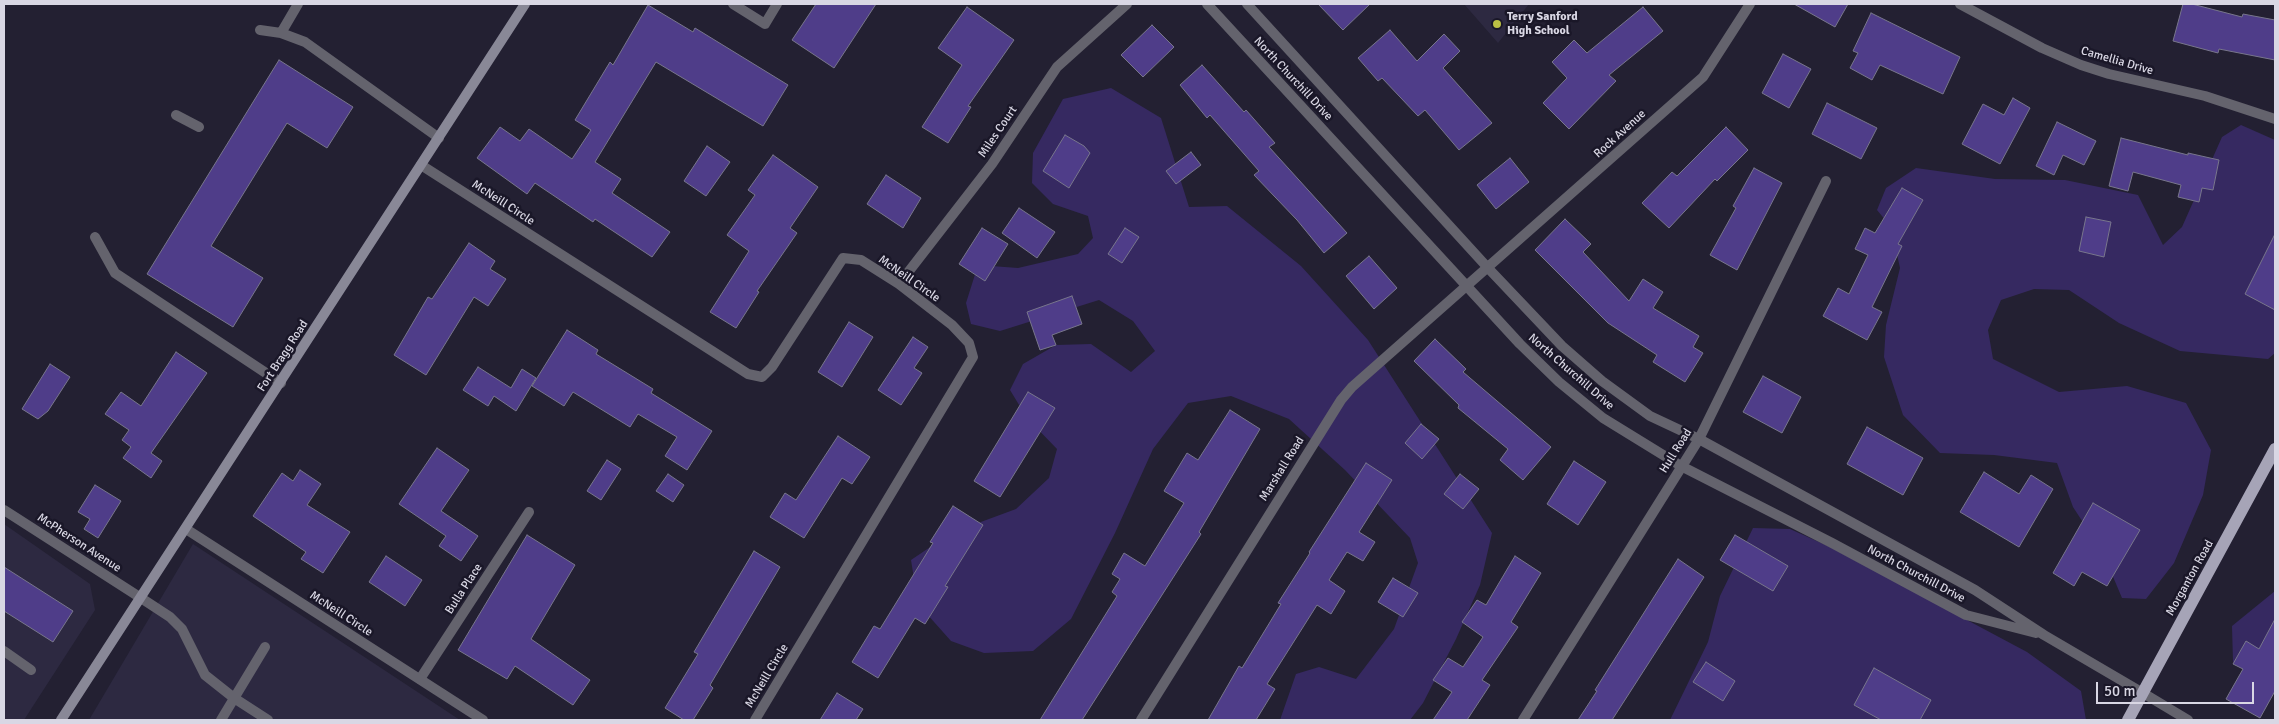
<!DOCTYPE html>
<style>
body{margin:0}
#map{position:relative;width:2279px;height:724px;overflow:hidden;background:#232032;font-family:Signika,sans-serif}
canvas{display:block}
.frame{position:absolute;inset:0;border:5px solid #d9d7e4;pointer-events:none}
.scale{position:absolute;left:2096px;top:682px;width:158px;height:22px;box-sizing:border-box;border:2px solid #d9d7e4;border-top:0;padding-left:6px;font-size:15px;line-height:18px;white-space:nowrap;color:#d9d7e4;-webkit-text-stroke:4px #1a1728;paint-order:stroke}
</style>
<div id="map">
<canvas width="2279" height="724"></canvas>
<div class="frame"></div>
<div class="scale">50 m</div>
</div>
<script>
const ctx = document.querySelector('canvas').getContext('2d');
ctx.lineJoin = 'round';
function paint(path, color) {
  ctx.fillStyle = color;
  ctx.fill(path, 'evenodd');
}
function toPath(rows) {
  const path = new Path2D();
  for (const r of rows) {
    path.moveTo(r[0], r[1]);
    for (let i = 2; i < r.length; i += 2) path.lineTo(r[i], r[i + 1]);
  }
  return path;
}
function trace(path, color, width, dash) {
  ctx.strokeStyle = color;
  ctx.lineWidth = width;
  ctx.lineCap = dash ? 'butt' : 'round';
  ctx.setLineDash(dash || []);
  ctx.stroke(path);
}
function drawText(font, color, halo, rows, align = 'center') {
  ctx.font = font + ' Signika,sans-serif';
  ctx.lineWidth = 5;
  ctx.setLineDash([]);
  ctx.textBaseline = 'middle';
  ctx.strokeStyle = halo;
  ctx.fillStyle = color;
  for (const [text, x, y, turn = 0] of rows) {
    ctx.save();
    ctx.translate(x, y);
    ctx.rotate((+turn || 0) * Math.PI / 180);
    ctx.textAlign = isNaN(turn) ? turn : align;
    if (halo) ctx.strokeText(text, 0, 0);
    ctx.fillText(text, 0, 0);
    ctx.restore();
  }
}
paint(toPath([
 [1464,4,1529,4,1498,43],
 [4,524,90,584,95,610,24,720,4,720],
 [193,544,460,720,89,720]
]), '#2d2941');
paint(toPath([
 [1111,88,1161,118,1189,207,1227,206,1301,266,1368,340,1492,533,1480,585,1456,639,1423,703,1410,720,1280,720,1296,674,1319,667,1356,679,1394,629,1418,563,1410,538,1345,470,1289,419,1231,396,1188,403,1153,449,1115,533,1071,619,1033,651,984,653,951,641,918,604,911,560,951,533,1016,509,1049,478,1057,449,1027,418,1010,390,1023,364,1056,345,1091,344,1131,372,1155,351,1133,321,1099,300,1000,331,971,324,966,303,978,265,1018,268,1078,254,1093,238,1088,216,1053,204,1032,183,1033,153,1063,99],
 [2241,125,2275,140,2275,353,2268,359,2180,351,2119,323,2069,290,2034,289,2001,300,1988,330,1993,359,2059,392,2127,386,2186,403,2211,450,2203,495,2174,563,2146,599,2122,598,2103,553,2073,507,2057,463,1994,455,1940,453,1903,415,1884,357,1886,325,1900,268,1891,227,1877,210,1886,188,1916,168,1995,179,2065,180,2138,195,2163,245,2182,227,2222,137],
 [1753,528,1790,529,1830,547,2027,652,2081,691,2086,720,1670,720,1708,642,1720,596],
 [2275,591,2275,692,2233,662,2232,626]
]), '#362961');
const building = toPath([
 [816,4,876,4,834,68,792,40,816,4],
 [1318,4,1370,4,1343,30,1318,4],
 [1794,4,1848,4,1835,27,1794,4],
 [2183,4,2192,4,2242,17,2243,14,2275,20,2275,60,2219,49,2218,53,2173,41,2183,4],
 [648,5,693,32,695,28,788,85,763,126,656,62,595,162,621,179,612,193,670,232,652,257,595,219,593,222,535,183,527,194,477,158,500,127,520,141,529,129,572,159,591,130,575,120,610,62,613,65,648,5],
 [967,7,1014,40,968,106,971,107,948,143,922,127,962,65,938,48,967,7],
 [1643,7,1663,31,1609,75,1616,81,1569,129,1543,103,1567,78,1552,62,1574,40,1587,53,1643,7],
 [1871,13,1960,57,1943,94,1880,65,1872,80,1850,68,1858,53,1853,51,1871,13],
 [1152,25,1174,47,1143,77,1121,55,1152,25],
 [1390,30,1417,61,1444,34,1460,51,1443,68,1492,123,1459,150,1425,110,1418,116,1382,78,1378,81,1358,58,1390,30],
 [1783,54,1811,69,1789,108,1762,93,1783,54],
 [279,60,353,107,327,148,287,123,211,246,263,278,233,327,147,274,279,60],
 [1202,65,1244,112,1246,110,1275,143,1269,147,1347,233,1324,253,1297,220,1254,175,1259,171,1210,115,1207,118,1180,85,1202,65],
 [2013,98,2030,108,2000,164,1962,144,1983,104,2004,115,2013,98],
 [1827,103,1877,128,1861,159,1812,134,1827,103],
 [2057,122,2096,141,2084,165,2063,155,2054,175,2036,166,2057,122],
 [1726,127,1748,150,1717,181,1715,179,1669,228,1642,203,1672,172,1677,176,1726,127],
 [1065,135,1084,146,1090,153,1069,188,1043,171,1065,135],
 [2121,138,2188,155,2188,153,2219,160,2213,190,2202,188,2199,202,2178,197,2181,185,2133,172,2128,191,2109,186,2121,138],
 [707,146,730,162,706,196,684,181,707,146],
 [1191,152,1201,165,1176,184,1166,171,1191,152],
 [773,155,818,187,790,228,797,233,757,291,759,292,736,328,710,312,749,251,727,235,755,195,748,190,773,155],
 [1510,158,1529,182,1496,209,1477,185,1510,158],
 [1754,168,1782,183,1737,270,1710,255,1736,208,1733,206,1754,168],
 [886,175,921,198,903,228,867,204,886,175],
 [1902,188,1923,200,1898,244,1902,246,1872,307,1882,312,1867,340,1823,316,1838,288,1849,294,1868,255,1855,249,1865,228,1875,233,1902,188],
 [1019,208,1055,232,1037,258,1002,233,1019,208],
 [2086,217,2111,222,2104,257,2079,251,2086,217],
 [1565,219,1591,244,1583,252,1629,301,1643,279,1663,292,1653,308,1699,336,1693,347,1703,353,1685,382,1653,362,1657,355,1608,323,1535,250,1565,219],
 [982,228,1008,244,985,281,959,264,982,228],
 [1125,228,1139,237,1122,263,1108,254,1125,228],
 [2275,234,2275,310,2245,294,2275,234],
 [469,243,495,261,490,269,506,279,488,306,474,297,426,375,394,355,428,297,432,299,469,243],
 [1369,256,1397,288,1374,309,1346,276,1369,256],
 [1072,296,1082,324,1052,335,1056,345,1040,350,1027,312,1072,296],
 [849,322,873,337,842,387,818,372,849,322],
 [567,330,598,350,596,354,653,389,651,393,712,431,687,470,665,456,677,437,638,414,630,427,573,392,564,406,532,386,567,330],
 [913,337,928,347,914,368,922,373,901,405,878,390,913,337],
 [1435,339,1466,369,1463,372,1551,447,1523,480,1500,460,1508,449,1458,408,1459,405,1414,361,1435,339],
 [176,352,207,373,151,453,162,461,151,478,123,458,131,447,122,440,129,430,105,414,121,392,141,406,176,352],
 [50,364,70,377,48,411,38,419,22,409,50,364],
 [478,367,511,388,522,369,536,378,516,411,494,396,488,406,463,390,478,367],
 [1763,376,1801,397,1782,433,1743,412,1763,376],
 [1028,392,1055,408,1000,497,974,481,1028,392],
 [1230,410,1260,429,1199,532,1201,534,1082,720,1040,720,1117,596,1112,592,1120,579,1112,574,1124,553,1145,566,1184,503,1164,491,1187,453,1198,460,1230,410],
 [1421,424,1439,439,1422,459,1405,443,1421,424],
 [1867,427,1923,458,1903,495,1847,464,1867,427],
 [838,436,870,457,852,484,842,478,804,538,770,517,785,493,796,500,838,436],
 [437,448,469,470,441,511,478,536,461,561,439,546,446,536,399,504,437,448],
 [607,460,621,469,601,500,587,491,607,460],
 [1574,461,1606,482,1578,525,1547,504,1574,461],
 [1366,463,1392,480,1359,532,1375,542,1363,561,1347,552,1329,580,1345,591,1331,614,1317,605,1267,684,1275,689,1256,720,1208,720,1239,666,1242,668,1281,604,1278,603,1310,553,1309,552,1366,463],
 [300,470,321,484,307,505,350,532,323,573,301,559,306,552,253,516,282,473,293,481,300,470],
 [1984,472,2019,494,2031,475,2053,489,2019,547,1960,512,1984,472],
 [668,474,684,485,673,502,656,491,668,474],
 [1460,474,1479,489,1463,509,1444,494,1460,474],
 [95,485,121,501,98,538,84,529,90,519,78,512,95,485],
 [2093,503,2140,530,2107,586,2082,572,2074,586,2053,573,2093,503],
 [953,506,983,525,945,586,948,587,925,624,915,618,878,678,852,662,874,626,880,629,933,543,930,542,953,506],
 [527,535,575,565,531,639,590,680,573,705,515,666,507,679,458,650,527,535],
 [1735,535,1788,566,1773,591,1720,560,1735,535],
 [754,551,780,567,710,685,713,688,693,720,684,720,665,708,698,654,694,652,754,551],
 [386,556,422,580,405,606,369,582,386,556],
 [1515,556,1541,573,1511,622,1518,627,1482,680,1490,685,1467,720,1433,720,1452,692,1433,680,1448,658,1463,667,1483,637,1462,622,1477,600,1486,605,1515,556],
 [1678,559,1704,577,1612,720,1578,720,1597,691,1595,690,1678,559],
 [4,567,73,611,53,642,4,611,4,567],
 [1393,578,1418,593,1403,617,1378,602,1393,578],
 [2275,619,2275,691,2260,718,2226,699,2243,669,2233,664,2246,641,2259,649,2275,619],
 [1706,662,1735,681,1723,701,1693,682,1706,662],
 [1874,668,1931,700,1920,720,1881,720,1854,705,1874,668],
 [837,693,863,709,856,720,820,720,837,693]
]);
paint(building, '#4f3d89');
trace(building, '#78768c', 1);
trace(toPath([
 [260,30,281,33,305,42,439,138],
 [281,33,298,4],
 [176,115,199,127],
 [95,237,115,273,281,383],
 [141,598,170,617,182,629,205,675,234,698,268,720],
 [4,651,31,670],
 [420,679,529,512],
 [221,720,265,647]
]), '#64636d', 10);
trace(toPath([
 [733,4,765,24,777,4],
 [1960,4,2042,48,2081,65,2109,74,2205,96,2275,119],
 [421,165,748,374,762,377,772,367,843,258,861,260,899,284,952,325,969,343,973,357,755,720],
 [899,284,992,164,1057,67,1127,4],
 [4,510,141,598],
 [186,529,483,720],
 [2143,693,2188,720],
 [1141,720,1341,400,1352,387,1703,77,1750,4],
 [1523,720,1699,439,1826,181]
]), '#64636d', 10);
trace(toPath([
 [1207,4,1520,344,1559,382,1603,418,1681,466,1832,543,1966,615,2036,633],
 [1247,4,1488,268,1562,346,1602,381,1650,416,1699,439,1975,590,2044,635,2143,693]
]), '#64636d', 10);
trace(toPath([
 [61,720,525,4]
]), '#898897', 10);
trace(toPath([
 [2128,720,2275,449]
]), '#a6a4b7', 12);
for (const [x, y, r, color] of [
 [1497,24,5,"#bcc044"]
]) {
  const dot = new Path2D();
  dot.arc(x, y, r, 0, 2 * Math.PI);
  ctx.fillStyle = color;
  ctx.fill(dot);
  trace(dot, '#1a1728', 2);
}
drawText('bold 12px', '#d9d7e4', '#1a1728', [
 ["Terry Sanford",1507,17],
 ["High School",1507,31]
], 'left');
drawText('12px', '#d9d7e4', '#1a1728', [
 ["Camellia Drive",2117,61,16],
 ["North Churchill Drive",1293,79,47],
 ["Miles Court",998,132,-56],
 ["Rock Avenue",1620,134,-42],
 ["McNeill Circle",503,203,33],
 ["McNeill Circle",909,279,35],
 ["Fort Bragg Road",283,356,-57],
 ["North Churchill Drive",1571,372,41],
 ["Hull Road",1676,451,-58],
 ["Marshall Road",1282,469,-58],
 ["McPherson Avenue",79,543,33],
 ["North Churchill Drive",1916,574,28],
 ["Morganton Road",2190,578,-61],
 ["Bulla Place",464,589,-57],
 ["McNeill Circle",341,614,33],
 ["McNeill Circle",767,676,-59]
]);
</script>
